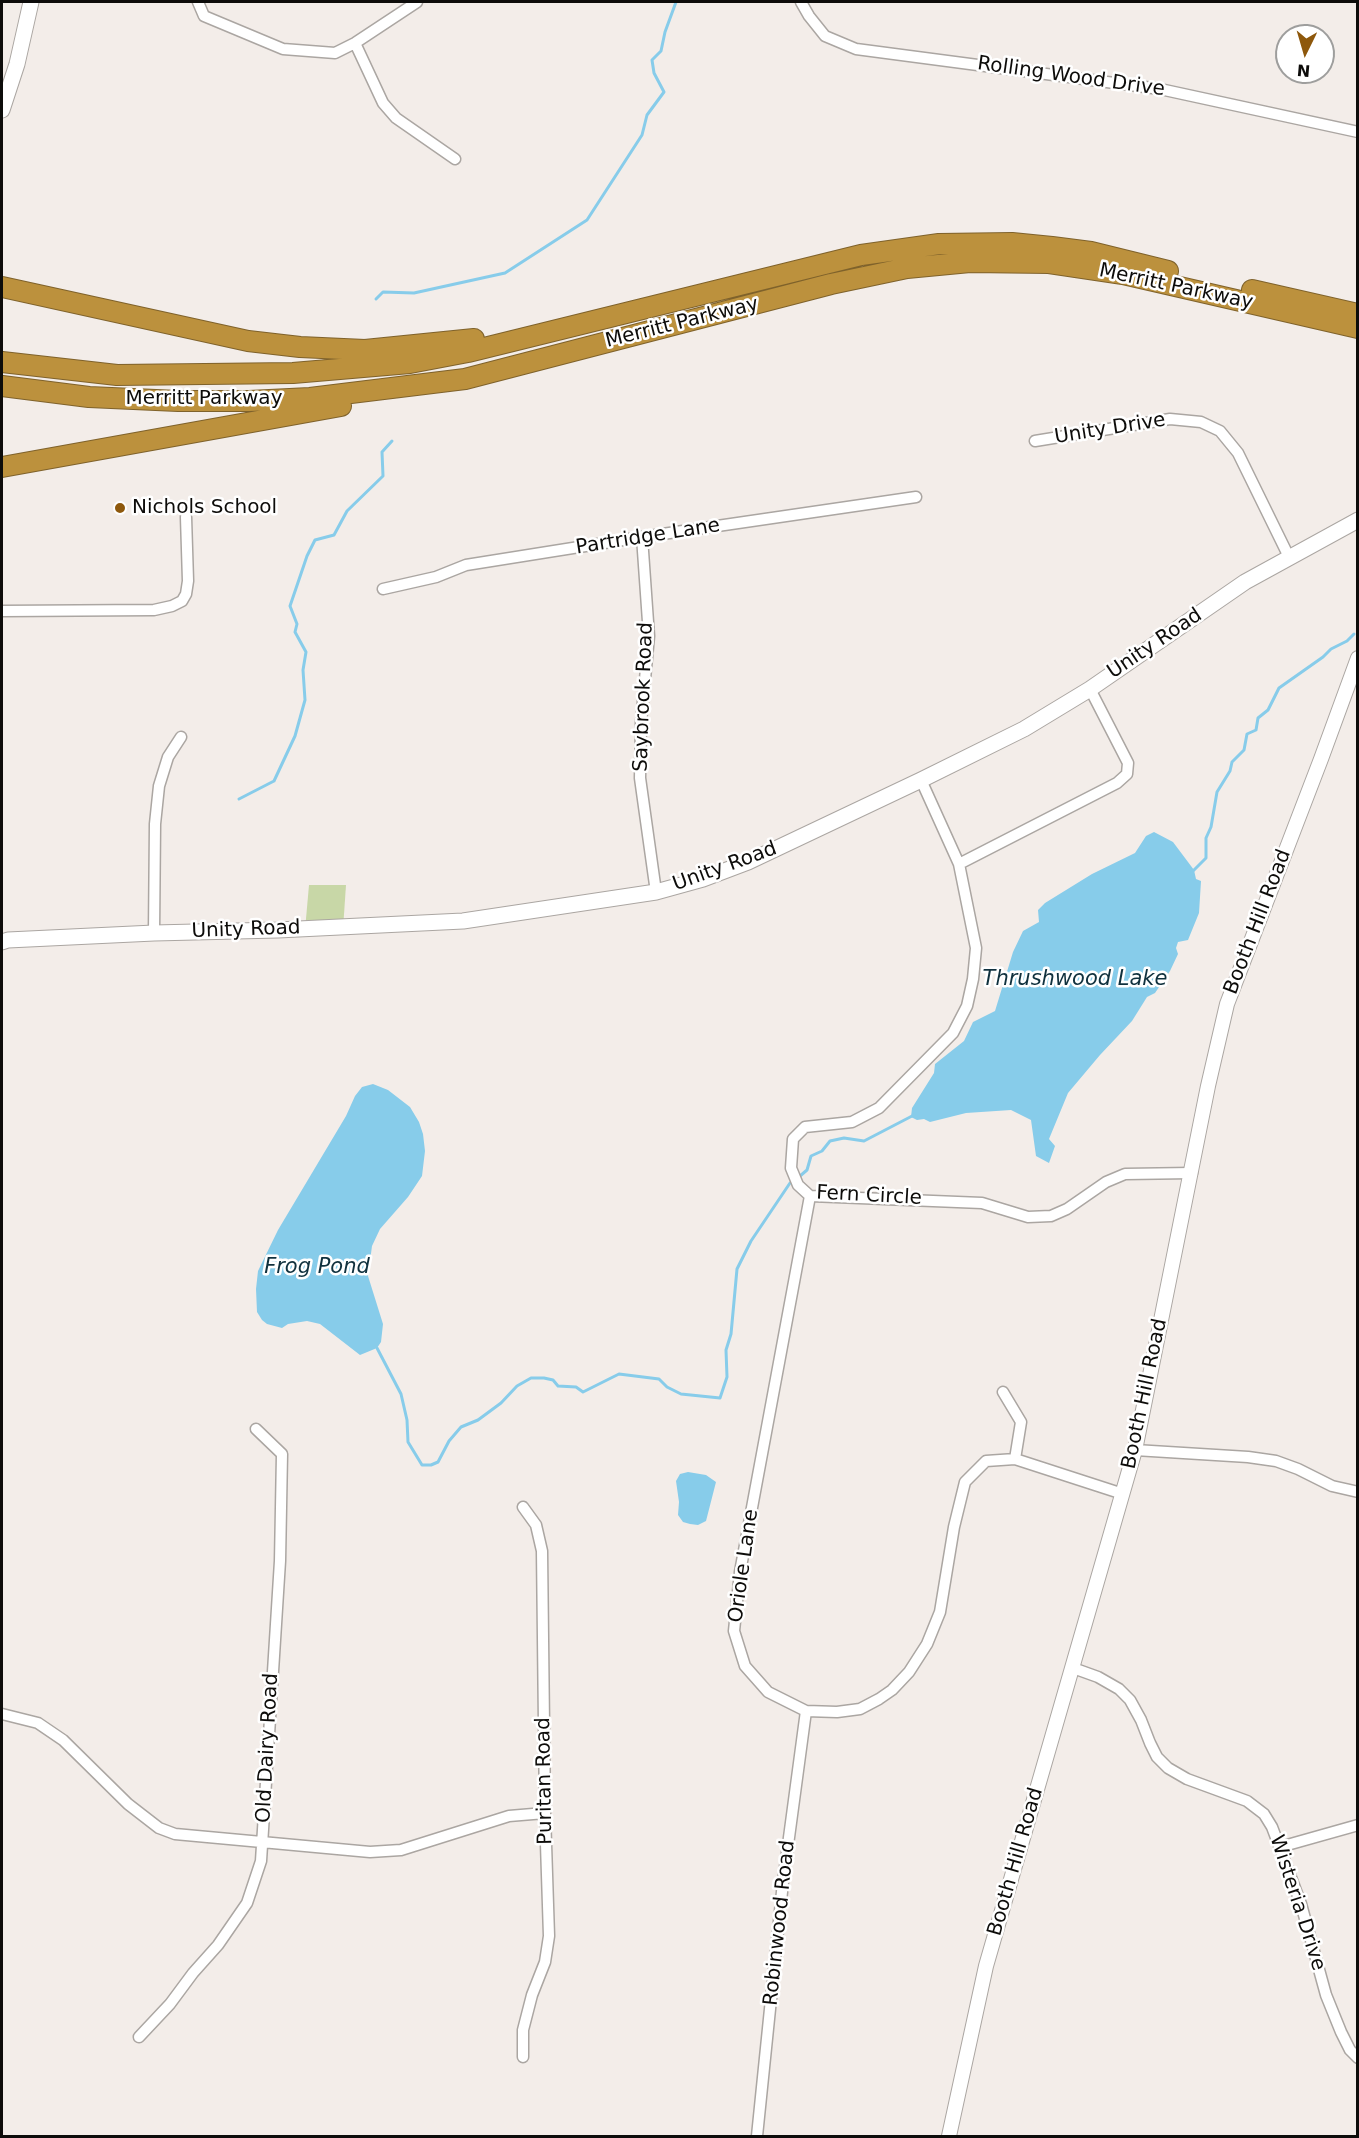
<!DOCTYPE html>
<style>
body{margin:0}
#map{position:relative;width:1359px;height:2138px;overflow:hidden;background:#f3ede9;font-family:"DejaVu Sans",sans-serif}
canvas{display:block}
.frame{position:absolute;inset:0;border:3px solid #0d0c0a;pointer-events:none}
.north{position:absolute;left:1275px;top:24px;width:60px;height:60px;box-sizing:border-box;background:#fff;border:2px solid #9e9e9d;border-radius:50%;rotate:185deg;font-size:16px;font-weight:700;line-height:24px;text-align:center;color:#0d0c0a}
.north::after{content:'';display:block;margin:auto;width:21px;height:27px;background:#8e580c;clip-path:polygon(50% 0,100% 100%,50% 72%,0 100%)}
</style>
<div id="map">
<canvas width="1359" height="2138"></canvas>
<div class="frame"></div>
<div class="north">N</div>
</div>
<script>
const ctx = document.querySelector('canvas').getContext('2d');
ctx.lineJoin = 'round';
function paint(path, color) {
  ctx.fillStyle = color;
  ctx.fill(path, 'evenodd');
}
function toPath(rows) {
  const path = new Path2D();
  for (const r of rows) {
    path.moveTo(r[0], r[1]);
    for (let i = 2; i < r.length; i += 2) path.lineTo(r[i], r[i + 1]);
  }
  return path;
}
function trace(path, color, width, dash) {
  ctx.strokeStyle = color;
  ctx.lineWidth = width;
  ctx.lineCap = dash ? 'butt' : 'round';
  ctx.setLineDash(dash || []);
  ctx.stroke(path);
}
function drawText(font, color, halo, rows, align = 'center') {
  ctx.font = font + ' "DejaVu Sans",sans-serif';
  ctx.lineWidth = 5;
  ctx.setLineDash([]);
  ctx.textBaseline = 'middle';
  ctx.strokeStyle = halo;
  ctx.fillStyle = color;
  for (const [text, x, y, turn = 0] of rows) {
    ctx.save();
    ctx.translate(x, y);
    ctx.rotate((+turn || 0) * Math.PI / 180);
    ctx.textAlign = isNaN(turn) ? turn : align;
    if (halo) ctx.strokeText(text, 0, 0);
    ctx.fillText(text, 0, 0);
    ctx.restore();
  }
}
paint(toPath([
 [309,885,346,885,343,929,305,930]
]), '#c8d7a7');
paint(toPath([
 [1154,832,1173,842,1194,870,1196,879,1201,881,1199,913,1188,940,1178,942,1176,948,1178,954,1170,971,1155,993,1147,997,1132,1021,1100,1055,1068,1093,1049,1139,1055,1146,1049,1163,1036,1156,1031,1120,1011,1110,966,1113,930,1122,924,1119,917,1120,911,1117,912,1108,934,1073,935,1064,964,1041,973,1022,995,1011,1013,952,1023,931,1039,922,1038,910,1045,903,1092,874,1135,853,1146,836],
 [373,1084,388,1090,410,1107,419,1122,423,1134,425,1151,422,1176,408,1197,380,1229,372,1246,368,1276,383,1324,381,1342,377,1348,360,1355,320,1324,307,1321,288,1324,282,1328,267,1324,262,1320,257,1312,256,1289,258,1271,278,1230,346,1116,355,1096,362,1087],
 [688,1472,706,1475,716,1482,706,1521,698,1525,690,1524,683,1522,678,1515,679,1502,676,1481,680,1474]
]), '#87ccea');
trace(toPath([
 [376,299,383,292,414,293,505,273,587,220,642,135,647,115,664,92,654,73,652,60,661,51,665,32,676,2],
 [239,799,274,781,295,736,305,700,303,670,306,652,295,632,297,624,290,606,307,556,315,540,334,535,347,511,383,476,382,452,392,441],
 [1192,872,1206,858,1206,838,1211,827,1217,792,1230,771,1232,762,1244,750,1247,734,1256,730,1258,718,1268,710,1279,688,1323,657,1331,649,1347,641,1354,634],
 [800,1176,807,1170,811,1156,822,1151,830,1141,844,1138,864,1141,914,1115],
 [377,1348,401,1394,407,1420,408,1442,422,1465,431,1465,438,1462,449,1441,461,1427,478,1420,501,1403,517,1386,531,1378,544,1378,553,1380,558,1386,576,1387,583,1392,619,1374,659,1379,667,1387,681,1394,720,1398,727,1377,726,1350,731,1334,737,1269,751,1241,790,1183]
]), '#87ccea', 3);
const minor = toPath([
 [198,2,204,16,283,49,335,53,355,43,417,2],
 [801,2,809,16,825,36,856,49,1160,89,1358,132],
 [355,43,383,103,396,118,455,159],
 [1035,441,1170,419,1201,422,1220,431,1238,453,1289,557],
 [642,537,649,636,641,723,640,778,656,892],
 [383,589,436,577,466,565,642,537,916,497],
 [2,611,154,610,172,606,182,601,186,594,188,581,186,517],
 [921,780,959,864,976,948,973,979,967,1006,953,1033,879,1108,852,1122,805,1127,793,1139,791,1168,798,1185,810,1196,982,1203,1028,1217,1051,1216,1067,1209,1106,1182,1125,1174,1192,1173],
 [959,864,1117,783,1127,774,1128,763,1090,689],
 [154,933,155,824,159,786,168,757,181,737],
 [810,1196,740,1572,734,1631,745,1666,768,1692,806,1711,837,1712,860,1709,879,1699,892,1690,909,1672,927,1644,940,1612,954,1527,965,1482,986,1461,1015,1459,1123,1494],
 [1003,1392,1021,1422,1015,1459],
 [1135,1450,1248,1457,1276,1461,1298,1469,1332,1486,1358,1492],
 [1073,1668,1098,1677,1119,1689,1130,1700,1141,1720,1150,1743,1157,1757,1168,1768,1187,1779,1247,1801,1264,1814,1272,1827,1301,1904,1326,1995,1341,2032,1350,2050,1358,2058],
 [2,1714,38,1723,63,1740,128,1804,159,1828,175,1834,370,1852,401,1850,509,1816,545,1813],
 [1280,1847,1358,1825],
 [139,2037,170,2004,193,1973,218,1945,247,1903,261,1861,280,1561,282,1454,256,1429],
 [523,2057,523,2030,532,1995,545,1962,549,1936,545,1813,542,1551,536,1525,523,1507],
 [757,2136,783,1882,806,1711]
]);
const tertiary = toPath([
 [949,2136,986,1966,1135,1450,1208,1086,1227,1004,1321,759,1358,658]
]);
const secondary = toPath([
 [2,110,17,64,31,2],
 [2,942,8,940,154,933,278,930,463,921,656,892,703,879,748,862,921,780,1024,729,1090,689,1245,582,1358,520]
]);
const motorway = toPath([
 [2,287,248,341,300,347,365,350,474,339],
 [1252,290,1358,314],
 [2,362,117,375,293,373,410,363,468,352,861,255,939,244,1012,243,1052,247,1091,252,1168,271],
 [2,386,89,397,178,401,249,401,310,398,465,379,831,284,907,268,970,262,1049,263,1123,274,1358,328],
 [2,467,341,406]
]);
trace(minor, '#aba6a2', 13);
trace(tertiary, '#aba6a2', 16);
trace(secondary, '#aba6a2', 17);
trace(motorway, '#7f622b', 22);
trace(minor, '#fff', 10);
trace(tertiary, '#fff', 14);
trace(secondary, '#fff', 15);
trace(motorway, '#bc913d', 20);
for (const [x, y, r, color] of [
 [120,508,6,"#8e580c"]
]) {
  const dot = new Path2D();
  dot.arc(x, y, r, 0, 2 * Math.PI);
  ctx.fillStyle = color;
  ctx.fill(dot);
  trace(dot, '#fff', 2);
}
drawText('20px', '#0d0c0a', '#fff', [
 ["Rolling Wood Drive",1071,77,8],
 ["Merritt Parkway",1176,287,12],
 ["Merritt Parkway",682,323,-14],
 ["Merritt Parkway",204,399],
 ["Unity Drive",1110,429,-9],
 ["Partridge Lane",648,537,-9],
 ["Unity Road",1155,644,-34],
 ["Saybrook Road",644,697,-88],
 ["Unity Road",725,867,-20],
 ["Booth Hill Road",1258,922,-69],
 ["Unity Road",246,930,-2],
 ["Fern Circle",869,1196,3],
 ["Booth Hill Road",1145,1394,-78],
 ["Oriole Lane",744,1566,-82],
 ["Old Dairy Road",268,1748,-87],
 ["Puritan Road",545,1781,-91],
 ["Booth Hill Road",1016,1862,-74],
 ["Wisteria Drive",1297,1903,72],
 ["Robinwood Road",780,1923,-84]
]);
drawText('20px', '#0d0c0a', '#fff', [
 ["Nichols School",132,508]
], 'left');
drawText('italic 21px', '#10313e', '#fff', [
 ["Thrushwood Lake",1075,980],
 ["Frog Pond",317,1268]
]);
</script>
